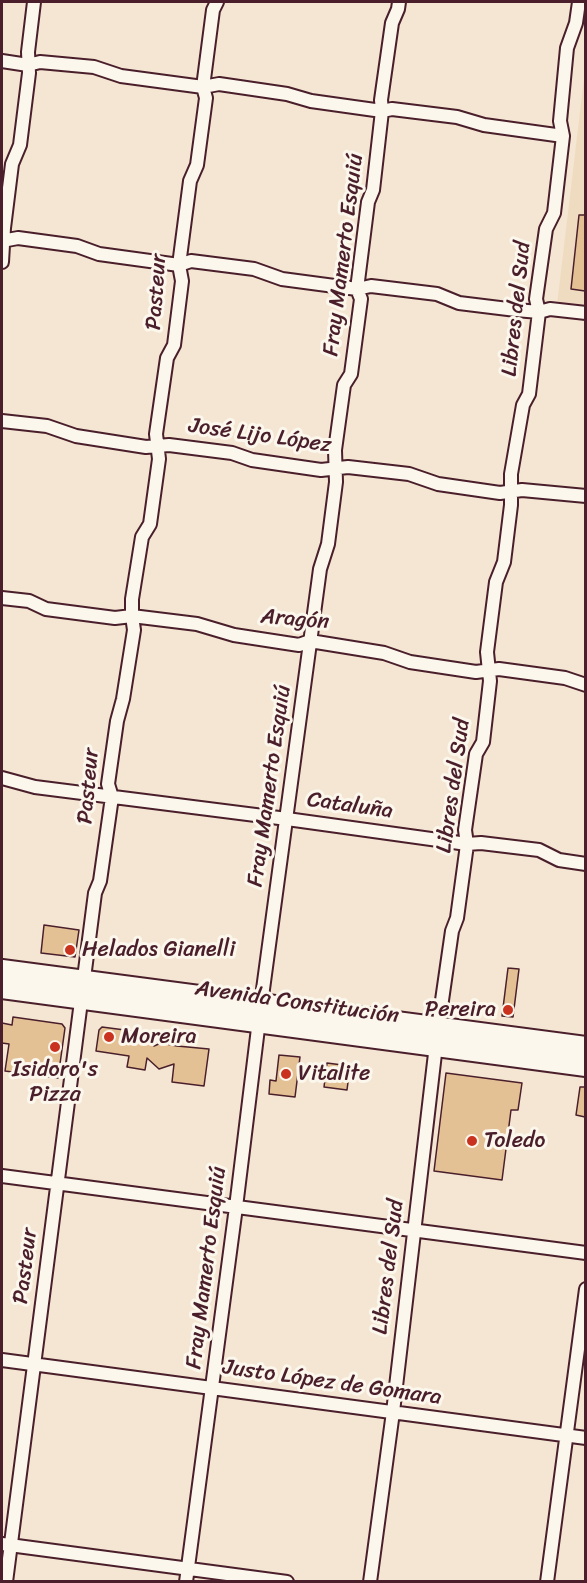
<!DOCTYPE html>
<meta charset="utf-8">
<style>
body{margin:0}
#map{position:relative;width:587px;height:1583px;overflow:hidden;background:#f4e6d2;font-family:Sriracha,sans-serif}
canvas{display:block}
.frame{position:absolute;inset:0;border:3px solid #4a1f2b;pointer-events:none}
</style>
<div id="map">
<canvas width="587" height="1583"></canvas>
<div class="frame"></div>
</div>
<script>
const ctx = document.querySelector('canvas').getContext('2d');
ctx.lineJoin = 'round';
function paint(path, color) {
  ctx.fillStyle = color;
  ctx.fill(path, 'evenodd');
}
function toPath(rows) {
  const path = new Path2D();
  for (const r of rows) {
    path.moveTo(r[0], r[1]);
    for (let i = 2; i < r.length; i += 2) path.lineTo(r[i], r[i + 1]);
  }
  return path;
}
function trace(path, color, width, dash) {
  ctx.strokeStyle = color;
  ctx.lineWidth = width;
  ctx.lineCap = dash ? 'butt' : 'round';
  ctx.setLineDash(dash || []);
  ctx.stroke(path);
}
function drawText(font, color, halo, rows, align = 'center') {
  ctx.font = font + ' Sriracha,sans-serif';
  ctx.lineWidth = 6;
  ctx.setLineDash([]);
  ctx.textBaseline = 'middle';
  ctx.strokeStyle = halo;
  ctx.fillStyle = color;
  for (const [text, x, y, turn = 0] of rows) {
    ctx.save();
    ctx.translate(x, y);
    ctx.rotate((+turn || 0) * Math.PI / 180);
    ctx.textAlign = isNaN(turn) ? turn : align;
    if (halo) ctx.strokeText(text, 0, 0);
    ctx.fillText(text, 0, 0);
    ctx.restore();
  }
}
paint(toPath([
 [585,70,585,308,557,305]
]), '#efdbc0');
const building = toPath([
 [579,215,585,215,585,291,571,289,579,215],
 [44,925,79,930,75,957,41,953,44,925],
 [508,968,519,969,513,1017,502,1016,508,968],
 [13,1017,62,1024,65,1028,58,1078,5,1071,9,1044,2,1043,2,1023,12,1025,13,1017],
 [102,1027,140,1032,154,1046,161,1043,177,1046,209,1049,204,1086,172,1082,174,1064,159,1069,147,1058,145,1070,127,1067,129,1056,96,1051,99,1030,102,1027],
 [279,1055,300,1057,295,1097,269,1094,270,1080,276,1081,279,1055],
 [327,1063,350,1066,347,1090,324,1087,327,1063],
 [446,1073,522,1083,518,1110,511,1110,502,1180,434,1171,446,1073],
 [580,1087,585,1087,585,1117,576,1115,580,1087]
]);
paint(building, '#e4c095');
trace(building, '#4a1f2b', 1.5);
const minor = toPath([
 [2,61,28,65,40,62,94,67,121,76,203,87,219,84,287,94,311,101,382,111,392,109,457,117,484,125,563,136],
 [2,241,18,238,77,246,99,254,179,265,191,261,254,269,282,279,357,289,371,286,437,294,459,303,516,310,539,312,550,309,586,313],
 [2,262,4,228,12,164,20,145,29,73,28,52,34,2],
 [2,421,47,426,76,436,146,447,169,445,232,453,252,460,321,470,348,467,409,474,438,484,500,493,522,490,586,496],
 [2,598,29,601,46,609,115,618,132,616,197,624,234,635,299,645,310,641,384,653,410,662,476,672,499,669,565,678,586,685],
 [2,778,35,787,287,819,467,844,481,843,539,850,559,860,586,864],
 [2,1176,586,1253],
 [2,1360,586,1438],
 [2,1544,287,1582],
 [6,1582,95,893,100,881,112,797,108,784,117,721,123,699,134,630,132,616,132,599,142,537,150,524,159,459,156,434,167,358,174,345,182,281,179,265,190,181,197,165,206,98,203,87,213,10,217,2],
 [186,1582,236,1207,261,1004,320,569,328,544,336,482,335,450,344,385,351,374,361,299,357,289,368,202,373,190,382,111,381,100,392,23,398,9,399,2],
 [370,1582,393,1412,438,1028,452,931,457,918,466,852,467,844,465,830,476,754,483,742,490,681,487,652,496,582,504,562,511,505,511,474,523,405,529,394,539,312,536,299,546,229,554,213,563,136,560,121,567,48,576,23,579,2],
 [547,1582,586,1289]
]);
const primary = toPath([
 [2,970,586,1047],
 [2,988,586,1066]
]);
trace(minor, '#4a1f2b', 16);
trace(primary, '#4a1f2b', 24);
trace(minor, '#fbf7ec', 12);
trace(primary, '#fbf7ec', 20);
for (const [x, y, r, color] of [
 [70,950,6,"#c8321e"],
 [508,1010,6,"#c8321e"],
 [109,1037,6,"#c8321e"],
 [55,1047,6,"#c8321e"],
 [286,1074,6,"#c8321e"],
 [472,1141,6,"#c8321e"]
]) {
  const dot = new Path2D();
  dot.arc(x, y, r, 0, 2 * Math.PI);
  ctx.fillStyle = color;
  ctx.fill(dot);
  trace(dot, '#fbf7ec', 2);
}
drawText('22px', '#4a1f2b', '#fbf7ec', [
 ["Fray Mamerto Esquiú",344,255,-83],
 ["Pasteur",157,292,-86],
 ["Libres del Sud",517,309,-84],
 ["José Lijo López",260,436,8],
 ["Aragón",295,620,5],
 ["Pasteur",89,786,-85],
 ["Fray Mamerto Esquiú",270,786,-82],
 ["Libres del Sud",454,786,-82],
 ["Cataluña",350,806,8],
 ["Avenida Constitución",297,1003,8],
 ["Pasteur",26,1266,-83],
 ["Libres del Sud",389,1267,-83],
 ["Fray Mamerto Esquiú",207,1268,-83],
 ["Justo López de Gomara",332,1383,8]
]);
drawText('22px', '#4a1f2b', '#fbf7ec', [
 ["Helados Gianelli",82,950],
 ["Pereira",496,1010,"right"],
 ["Moreira",121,1037],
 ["Isidoro's",55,1070,"center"],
 ["Pizza",55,1095,"center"],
 ["Vitalite",298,1074],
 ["Toledo",484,1141]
], 'left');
</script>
